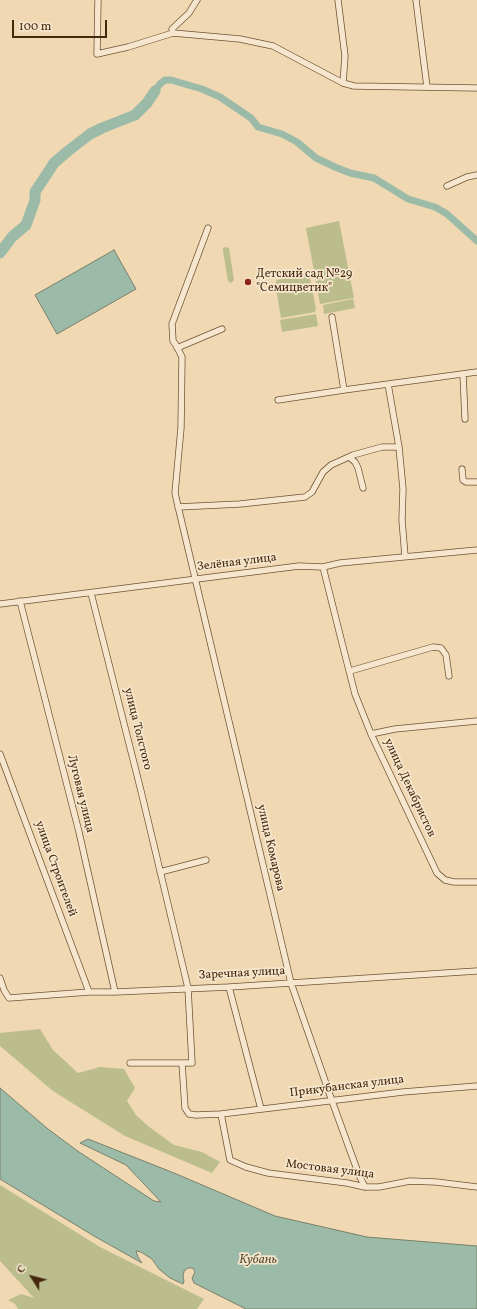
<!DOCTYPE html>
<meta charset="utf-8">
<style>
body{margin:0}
#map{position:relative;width:477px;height:1309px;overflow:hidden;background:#f0d8b2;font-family:Vollkorn,serif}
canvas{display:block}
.north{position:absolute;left:12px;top:1257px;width:40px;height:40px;-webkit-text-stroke:3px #f5e6cd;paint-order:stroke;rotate:306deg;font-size:11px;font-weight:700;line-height:16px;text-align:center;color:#45270e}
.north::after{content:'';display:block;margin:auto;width:14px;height:18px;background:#45270e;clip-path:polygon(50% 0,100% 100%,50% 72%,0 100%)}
.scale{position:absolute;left:12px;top:20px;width:95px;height:18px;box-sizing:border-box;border:2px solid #45270e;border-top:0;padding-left:5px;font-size:12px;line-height:14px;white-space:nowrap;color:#45270e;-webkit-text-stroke:3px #f5e6cd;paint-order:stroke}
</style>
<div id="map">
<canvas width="477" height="1309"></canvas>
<div class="north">С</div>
<div class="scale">100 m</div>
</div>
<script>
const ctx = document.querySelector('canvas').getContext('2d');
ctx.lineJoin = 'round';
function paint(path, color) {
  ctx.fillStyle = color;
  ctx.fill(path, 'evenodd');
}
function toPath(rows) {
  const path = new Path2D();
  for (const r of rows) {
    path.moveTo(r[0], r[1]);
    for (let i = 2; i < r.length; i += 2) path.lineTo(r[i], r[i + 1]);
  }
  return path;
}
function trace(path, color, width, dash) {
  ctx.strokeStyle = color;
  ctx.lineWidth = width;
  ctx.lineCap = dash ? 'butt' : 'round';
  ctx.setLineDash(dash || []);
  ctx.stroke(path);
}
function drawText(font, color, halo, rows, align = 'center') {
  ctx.font = font + ' Vollkorn,serif';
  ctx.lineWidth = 3.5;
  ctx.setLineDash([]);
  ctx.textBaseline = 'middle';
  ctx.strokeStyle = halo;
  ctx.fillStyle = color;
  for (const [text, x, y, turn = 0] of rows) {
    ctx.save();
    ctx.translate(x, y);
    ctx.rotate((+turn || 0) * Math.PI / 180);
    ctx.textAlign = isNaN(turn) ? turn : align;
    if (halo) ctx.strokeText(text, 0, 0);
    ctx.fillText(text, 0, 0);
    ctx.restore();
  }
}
paint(toPath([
 [339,221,354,298,320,304,306,228],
 [226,247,229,248,234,280,231,283,228,281,223,251,223,248],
 [309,273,316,309,315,312,281,318,275,283,277,280],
 [353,299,355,308,324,314,323,305],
 [316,314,318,326,282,332,280,320],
 [40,1029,53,1050,78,1073,100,1067,124,1069,135,1088,127,1101,136,1115,148,1126,174,1145,202,1152,220,1162,212,1173,125,1136,53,1091,0,1046,0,1033],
 [0,1185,100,1247,204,1299,197,1309,18,1309,15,1304,8,1300,21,1294,34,1298,0,1261]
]), '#bbbe8c');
const water = toPath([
 [114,250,136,289,57,334,35,295,114,250],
 [0,1088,48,1129,79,1152,154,1201,161,1202,126,1165,80,1143,88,1139,174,1173,275,1216,367,1237,477,1246,477,1309,246,1309,194,1283,192,1278,195,1272,193,1268,188,1268,184,1271,183,1277,184,1281,183,1284,170,1278,159,1269,152,1259,141,1252,136,1251,138,1257,142,1263,94,1236,0,1179,0,1088]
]);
paint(water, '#9bbba8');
trace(water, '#79806a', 1);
trace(toPath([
 [155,91,160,84,165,80,171,80,202,89,220,97,251,118,258,127,282,134,297,142,316,158,335,167,350,173,374,178,408,199,435,207,447,214,477,241]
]), '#9bbba8', 7);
trace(toPath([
 [0,253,12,237,26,225,35,200,35,192,54,163,68,151,90,134,102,128,135,115,147,103,155,91]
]), '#9bbba8', 11);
const minor = toPath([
 [98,0,97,54,128,47,173,33,240,39,273,46,343,83,354,86,477,88],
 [338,0,345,56,343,83],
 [416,0,427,87],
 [173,33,172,29,189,13,197,0],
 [447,186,467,177,477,175],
 [208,228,172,324,173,341,176,345,182,357,181,428,175,493,177,502,291,983,332,1101,359,1175,365,1187],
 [332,317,344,390,477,372],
 [177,348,222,329],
 [463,374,465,419],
 [388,384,399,447,403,489,402,520,405,556],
 [278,400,344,390],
 [349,457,355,462,358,468,363,488],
 [462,469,463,480,466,482,477,482],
 [178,507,240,504,305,497,312,492,323,472,331,465,353,455,382,447,399,447],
 [323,567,342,643,355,694,371,734,437,873,445,880,454,882,477,882],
 [91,593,141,791,188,988,192,1063,130,1063],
 [20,601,79,832,115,992],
 [0,604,299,566,323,567,340,563,477,550],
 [350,671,433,647,441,648,446,655,449,676],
 [371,734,395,729,477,721],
 [0,754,89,992],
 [160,872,206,860],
 [0,978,4,990,9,998,89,992,115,992,229,987,477,971],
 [229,987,261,1109],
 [182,1063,185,1108,189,1114,196,1115,221,1114,403,1092,477,1086],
 [221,1114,230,1160,246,1167,268,1173,347,1183,365,1187,379,1187,410,1181,436,1182,477,1187]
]);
trace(minor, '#705337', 7);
trace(minor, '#f5e6cd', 5.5);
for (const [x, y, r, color] of [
 [248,282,4,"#8f2418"]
]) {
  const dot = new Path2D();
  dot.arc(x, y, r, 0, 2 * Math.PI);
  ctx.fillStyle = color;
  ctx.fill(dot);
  trace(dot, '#f5e6cd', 1.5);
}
drawText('12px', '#45270e', '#f5e6cd', [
 ["Детский сад №29",256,275],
 ["\"Семицветик\"",256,289]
], 'left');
drawText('12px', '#45270e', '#f5e6cd', [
 ["Зелёная улица",237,563,-7],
 ["улица Толстого",137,729,76],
 ["улица Декабристов",409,788,65],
 ["Луговая улица",80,794,76],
 ["улица Комарова",270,848,77],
 ["улица Строителей",55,869,70],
 ["Заречная улица",242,974,-3],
 ["Прикубанская улица",347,1087,-7],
 ["Мостовая улица",330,1170,7]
]);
drawText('italic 13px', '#5a4c34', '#f5e6cd', [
 ["Кубань",258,1261]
]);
</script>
